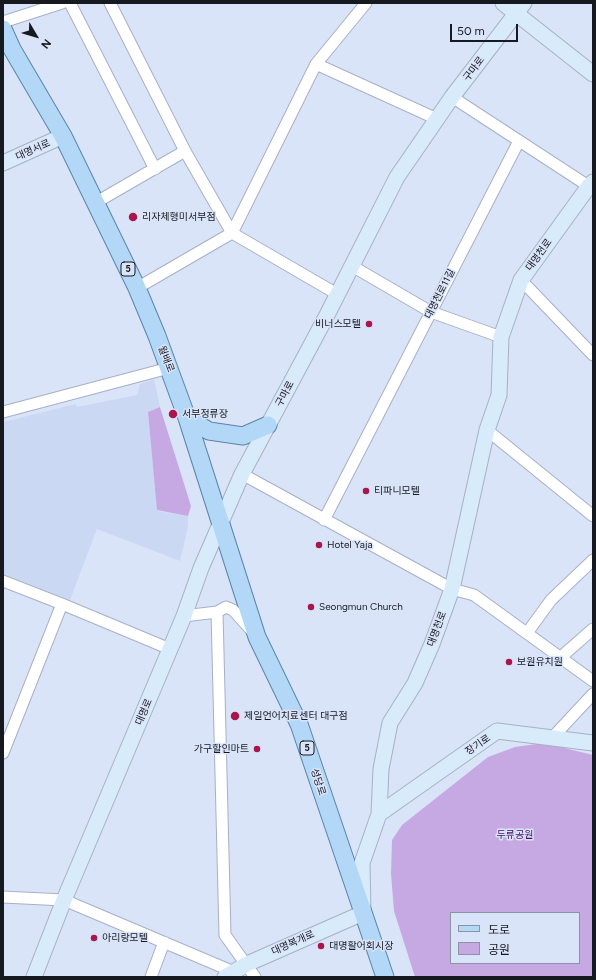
<!DOCTYPE html>
<meta charset="utf-8">
<style>
body{margin:0}
#map{position:relative;width:596px;height:980px;overflow:hidden;background:#dae4f9;font-family:Figtree,"Noto Sans KR",sans-serif}
canvas{display:block}
.frame{position:absolute;inset:0;border:4px solid #161920;pointer-events:none}
.legend{position:absolute;left:450px;top:912px;width:130px;height:52px;box-sizing:border-box;background:#dae4f9;border:1px solid #8c93a2;margin:0;padding:5px 7px;list-style:none;font-size:12px;color:#161920}
.legend li{display:flex;align-items:center;gap:8px;height:20px}
.legend b{width:20px;border:1px solid #8c93a2}
.north{position:absolute;left:16px;top:16px;width:40px;height:40px;-webkit-text-stroke:3px #dae4f9;paint-order:stroke;rotate:128deg;font-size:11px;font-weight:700;line-height:16px;text-align:center;color:#161920}
.north::after{content:'';display:block;margin:auto;width:14px;height:18px;background:#161920;clip-path:polygon(50% 0,100% 100%,50% 72%,0 100%)}
.scale{position:absolute;left:450px;top:24px;width:68px;height:18px;box-sizing:border-box;border:2px solid #161920;border-top:0;padding-left:5px;font-size:12px;line-height:14px;white-space:nowrap;color:#161920;-webkit-text-stroke:3px #dae4f9;paint-order:stroke}
</style>
<div id="map">
<canvas width="596" height="980"></canvas>
<div class="frame"></div>
<ul class="legend">
<li><b style="height:5px;background:#b2d7f7"></b>도로</li>
<li><b style="height:11px;background:#c6a9e3"></b>공원</li>
</ul>
<div class="north">N</div>
<div class="scale">50 m</div>
</div>
<script>
const ctx = document.querySelector('canvas').getContext('2d');
ctx.lineJoin = 'round';
function paint(path, color) {
  ctx.fillStyle = color;
  ctx.fill(path, 'evenodd');
}
function toPath(rows) {
  const path = new Path2D();
  for (const r of rows) {
    path.moveTo(r[0], r[1]);
    for (let i = 2; i < r.length; i += 2) path.lineTo(r[i], r[i + 1]);
  }
  return path;
}
function trace(path, color, width, dash) {
  ctx.strokeStyle = color;
  ctx.lineWidth = width;
  ctx.lineCap = dash ? 'butt' : 'round';
  ctx.setLineDash(dash || []);
  ctx.stroke(path);
}
function drawText(font, color, halo, rows, align = 'center') {
  ctx.font = font + ' Figtree,"Noto Sans KR",sans-serif';
  ctx.lineWidth = 3;
  ctx.setLineDash([]);
  ctx.textBaseline = 'middle';
  ctx.strokeStyle = halo;
  ctx.fillStyle = color;
  for (const [text, x, y, turn = 0] of rows) {
    ctx.save();
    ctx.translate(x, y);
    ctx.rotate((+turn || 0) * Math.PI / 180);
    ctx.textAlign = isNaN(turn) ? turn : align;
    if (halo) ctx.strokeText(text, 0, 0);
    ctx.fillText(text, 0, 0);
    ctx.restore();
  }
}
paint(toPath([
 [154,379,160,407,148,413,158,511,188,516,188,527,180,561,97,529,70,600,3,574,3,422,76,404,77,407,137,395,140,384]
]), '#cbd8f4');
paint(toPath([
 [160,407,191,506,188,516,157,510,148,412],
 [544,743,593,755,593,977,415,977,394,911,391,874,392,840,402,825,488,757,515,747],
 [451,913,579,913,579,963,451,963]
]), '#c6a9e3');
const street = toPath([
 [70,3,155,169],
 [110,3,185,151,232,233,337,294],
 [3,22,62,3],
 [316,64,437,119],
 [452,97,593,189],
 [95,203,185,151],
 [352,266,431,312,501,337],
 [521,280,593,355],
 [137,288,232,233,316,64,366,3],
 [3,412,169,368],
 [487,430,593,516],
 [242,474,452,589,474,595,593,681],
 [324,520,519,141],
 [3,581,62,604,170,649],
 [217,612,225,935,255,977],
 [184,616,217,612,226,607,233,610,252,631],
 [527,633,551,600,593,560],
 [561,657,593,629],
 [552,738,593,694],
 [3,753,62,604],
 [3,897,64,900,234,972],
 [151,977,164,942]
]);
const secondary = toPath([
 [503,3,593,74],
 [3,163,63,136],
 [379,814,497,731,593,743],
 [34,977,64,900,184,616,201,568,242,474,326,317,397,177,452,97,524,3],
 [225,977,247,964,363,913,362,863,379,814,381,769,390,723,415,683,432,644,452,589,487,430,499,395,501,337,521,280,589,186,593,182]
]);
const primary = toPath([
 [3,29,12,49,63,136,137,288,157,336,187,418,257,637,299,724,385,977],
 [187,418,209,431,243,436,268,425]
]);
trace(street, '#a7b0c5', 13);
trace(secondary, '#a7b0c5', 17);
trace(primary, '#5a84a8', 19);
trace(street, '#fff', 11);
trace(secondary, '#d8ebfb', 15);
trace(primary, '#b2d7f7', 17);
for (const [x, y, r, color] of [
 [133,217,5,"#aa164b"],
 [369,324,4,"#aa164b"],
 [173,414,5,"#aa164b"],
 [366,491,4,"#aa164b"],
 [319,545,4,"#aa164b"],
 [311,607,4,"#aa164b"],
 [509,662,4,"#aa164b"],
 [235,716,5,"#aa164b"],
 [257,749,4,"#aa164b"],
 [94,938,4,"#aa164b"],
 [321,946,4,"#aa164b"]
]) {
  const dot = new Path2D();
  dot.arc(x, y, r, 0, 2 * Math.PI);
  ctx.fillStyle = color;
  ctx.fill(dot);
  trace(dot, '#dae4f9', 1.5);
}
for (const [x, y, w] of [
 [128,269,14],
 [307,748,14]
]) {
  const box = new Path2D();
  box.roundRect(x - w / 2, y - 7, w, 14, 3);
  ctx.fillStyle = '#dae4f9';
  ctx.fill(box);
  trace(box, '#161920', 1);
}
drawText('bold 9px', '#161920', null, [
 ["5",128,269],
 ["5",307,748]
]);
drawText('10px', '#161920', '#dae4f9', [
 ["구마로",474,69,-53],
 ["대명서로",33,150,-24],
 ["대명천로",539,255,-54],
 ["대명천로11길",440,294,-63],
 ["월배로",166,359,69],
 ["구마로",285,394,-62],
 ["대명천로",437,629,-69],
 ["대명로",144,712,-67],
 ["장기로",478,745,-35],
 ["성당로",318,782,72],
 ["대명복개로",293,943,-24]
]);
drawText('10px', '#161920', '#dae4f9', [
 ["리자체형미서부점",142,217],
 ["비너스모텔",361,324,"right"],
 ["서부정류장",182,414],
 ["티파니모텔",374,491],
 ["Hotel Yaja",327,545],
 ["Seongmun Church",319,607],
 ["보원유치원",517,662],
 ["제일언어치료센터 대구점",244,716],
 ["가구할인마트",249,749,"right"],
 ["아리랑모텔",102,938],
 ["대명활어회시장",329,946]
], 'left');
drawText('10px', '#460d6b', '#dae4f9', [
 ["두류공원",515,835]
]);
</script>
